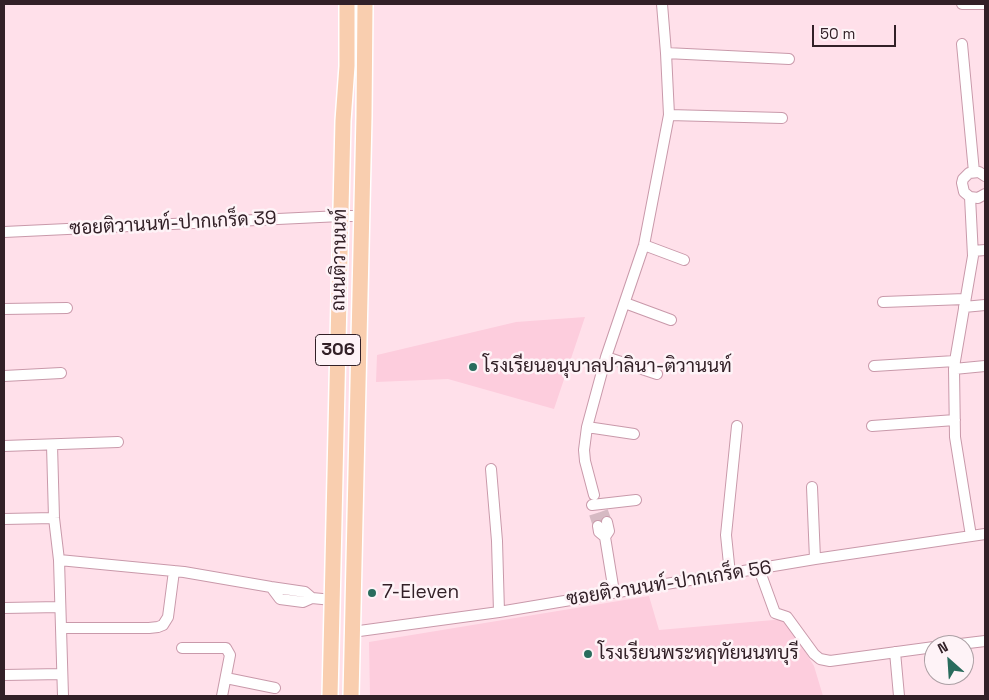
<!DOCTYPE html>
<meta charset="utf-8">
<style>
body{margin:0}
#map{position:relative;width:989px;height:700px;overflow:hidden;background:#ffe0ea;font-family:"Space Grotesk",sans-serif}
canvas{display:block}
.frame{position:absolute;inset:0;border:5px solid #322027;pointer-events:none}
.north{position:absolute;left:924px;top:635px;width:50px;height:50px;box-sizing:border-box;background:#fef3f7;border:1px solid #ac9fa4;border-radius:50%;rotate:334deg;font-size:14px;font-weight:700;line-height:20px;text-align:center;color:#322027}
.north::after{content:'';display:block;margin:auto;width:18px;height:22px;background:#296c5d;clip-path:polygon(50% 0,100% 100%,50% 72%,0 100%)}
.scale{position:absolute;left:812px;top:25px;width:84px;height:22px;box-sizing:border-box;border:2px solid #322027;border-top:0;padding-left:6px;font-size:15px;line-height:18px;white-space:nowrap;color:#322027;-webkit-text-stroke:4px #fef3f7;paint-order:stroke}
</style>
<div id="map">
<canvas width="989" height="700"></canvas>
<div class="frame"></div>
<div class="north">N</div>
<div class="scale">50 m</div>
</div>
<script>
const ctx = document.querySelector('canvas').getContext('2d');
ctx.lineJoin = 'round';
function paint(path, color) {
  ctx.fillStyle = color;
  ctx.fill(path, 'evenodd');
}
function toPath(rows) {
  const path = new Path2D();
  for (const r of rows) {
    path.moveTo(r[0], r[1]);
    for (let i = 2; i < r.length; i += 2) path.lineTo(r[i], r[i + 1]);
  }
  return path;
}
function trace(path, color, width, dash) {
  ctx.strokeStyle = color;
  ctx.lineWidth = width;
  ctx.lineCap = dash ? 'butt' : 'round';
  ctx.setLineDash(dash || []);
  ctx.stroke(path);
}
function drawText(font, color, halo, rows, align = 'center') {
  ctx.font = font + ' "Space Grotesk",Sarabun,sans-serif';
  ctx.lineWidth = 5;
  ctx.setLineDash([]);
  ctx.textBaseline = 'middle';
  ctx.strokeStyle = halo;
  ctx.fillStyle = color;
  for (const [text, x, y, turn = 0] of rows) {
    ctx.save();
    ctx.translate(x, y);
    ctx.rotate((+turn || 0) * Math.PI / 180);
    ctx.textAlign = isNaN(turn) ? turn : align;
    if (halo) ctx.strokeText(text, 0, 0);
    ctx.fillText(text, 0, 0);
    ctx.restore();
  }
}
paint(toPath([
 [585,317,554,409,448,379,376,382,377,355,516,322],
 [649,596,659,630,785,619,814,666,823,696,370,696,369,642]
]), '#fdcddd');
trace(toPath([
 [603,511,607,522],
 [594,514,598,526]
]), '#d6bac3', 10, [10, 5]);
const street = toPath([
 [962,4,985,4],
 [962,44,974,172],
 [666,53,789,59],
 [669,115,782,118],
 [985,176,979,172,969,173,963,179,962,183,964,192,970,197,978,198,985,194],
 [970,197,973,256,955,361,954,369,955,437,971,536],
 [4,232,341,216,362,216],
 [644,245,684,260],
 [973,251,985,250],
 [883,302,965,299],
 [625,303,671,320],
 [964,307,985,305],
 [4,309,67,308],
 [606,357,657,374],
 [874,366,955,361],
 [954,369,985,366],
 [4,376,61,373],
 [872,426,955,420],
 [587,427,634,434],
 [52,445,54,518,59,560,63,696],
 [4,446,118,442],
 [491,469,497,541,499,612],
 [812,487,815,559],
 [594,495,585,461,584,450,587,427,606,357,644,245,669,115,666,53,662,4],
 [592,505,636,500],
 [4,519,54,518],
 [598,526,599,532,605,537,609,531,607,522],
 [605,537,614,592],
 [59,560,184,572,271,587,305,592,312,598],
 [759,569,775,613,787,617,814,654,820,659,830,661,934,647],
 [730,574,726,535,737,426],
 [271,587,280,599,303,602,312,598,332,600],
 [4,608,60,607],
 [61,628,149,628,158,627,163,625,168,617,174,571],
 [352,632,499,612,815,559,985,534],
 [952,645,985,641],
 [182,648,226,648,230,655,222,696],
 [895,652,899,696],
 [4,675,62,674],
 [226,678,275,688]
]);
const primary = toPath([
 [330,696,343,121,347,66,347,4],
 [351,696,364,116,365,4]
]);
trace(street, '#c999aa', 12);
trace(primary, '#fff', 18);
trace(street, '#fff', 10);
trace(primary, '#f9ceaf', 15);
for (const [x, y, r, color] of [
 [473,367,5,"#296c5d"],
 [372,593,5,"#296c5d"],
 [588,654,5,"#296c5d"]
]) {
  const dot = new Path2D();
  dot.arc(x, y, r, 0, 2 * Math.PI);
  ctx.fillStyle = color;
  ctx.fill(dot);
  trace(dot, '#fef3f7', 2);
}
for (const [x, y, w] of [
 [338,350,45]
]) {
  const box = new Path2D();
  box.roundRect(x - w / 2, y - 15.5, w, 31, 4);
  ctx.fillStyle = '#fef3f7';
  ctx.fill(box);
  trace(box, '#322027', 1);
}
drawText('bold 18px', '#322027', null, [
 ["306",338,350]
]);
drawText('19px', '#322027', '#fef3f7', [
 ["ซอยติวานนท์-ปากเกร็ด 39",173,224,-3],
 ["ถนนติวานนท์",340,260,-89],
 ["ซอยติวานนท์-ปากเกร็ด 56",669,584,-9]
]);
drawText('19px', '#322027', '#fef3f7', [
 ["โรงเรียนอนุบาลปาลินา-ติวานนท์",483,367],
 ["7-Eleven",382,593],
 ["โรงเรียนพระหฤทัยนนทบุรี",598,654]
], 'left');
</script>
